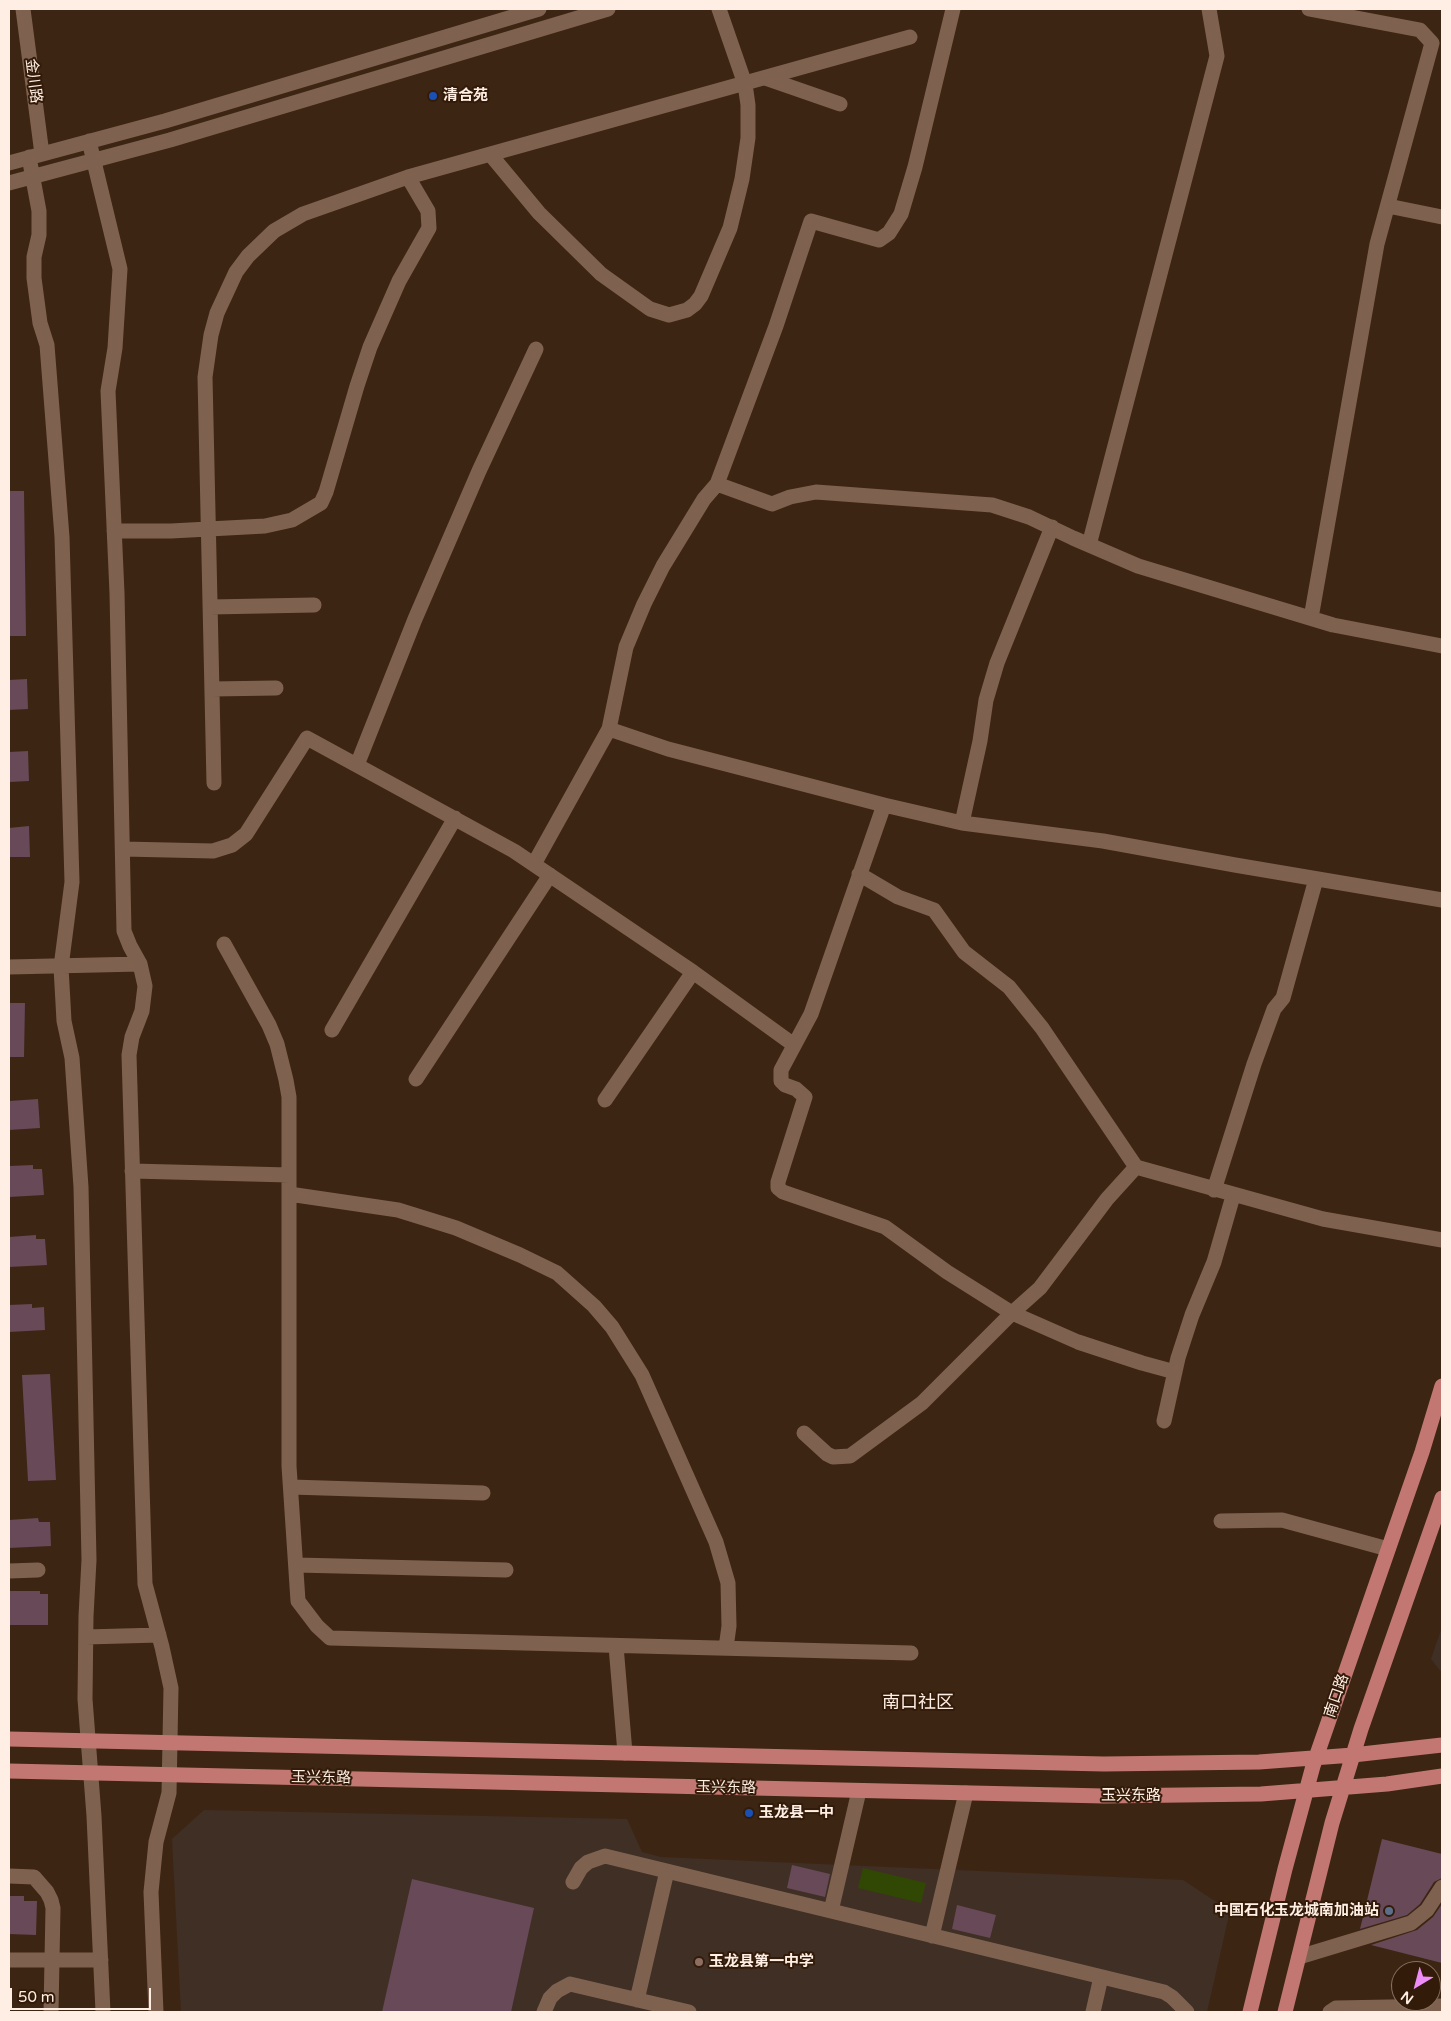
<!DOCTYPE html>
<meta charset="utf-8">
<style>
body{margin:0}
#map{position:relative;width:1451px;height:2021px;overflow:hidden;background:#3d2513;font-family:"Varela Round",sans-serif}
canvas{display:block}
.frame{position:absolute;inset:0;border:10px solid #ffeee3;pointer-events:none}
.north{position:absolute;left:1391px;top:1961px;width:50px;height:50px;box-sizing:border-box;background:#331b09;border:1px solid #856f60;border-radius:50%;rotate:217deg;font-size:14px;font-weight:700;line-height:20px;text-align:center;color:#ffeee3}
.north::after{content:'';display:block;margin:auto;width:18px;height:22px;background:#ee8cf8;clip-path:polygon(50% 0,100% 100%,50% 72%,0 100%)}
.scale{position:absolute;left:10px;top:1988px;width:141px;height:22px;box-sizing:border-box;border:2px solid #ffeee3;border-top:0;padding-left:6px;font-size:15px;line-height:18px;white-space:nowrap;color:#ffeee3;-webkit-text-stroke:4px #331b09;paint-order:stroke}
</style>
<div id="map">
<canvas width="1451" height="2021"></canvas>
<div class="frame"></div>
<div class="north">N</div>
<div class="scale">50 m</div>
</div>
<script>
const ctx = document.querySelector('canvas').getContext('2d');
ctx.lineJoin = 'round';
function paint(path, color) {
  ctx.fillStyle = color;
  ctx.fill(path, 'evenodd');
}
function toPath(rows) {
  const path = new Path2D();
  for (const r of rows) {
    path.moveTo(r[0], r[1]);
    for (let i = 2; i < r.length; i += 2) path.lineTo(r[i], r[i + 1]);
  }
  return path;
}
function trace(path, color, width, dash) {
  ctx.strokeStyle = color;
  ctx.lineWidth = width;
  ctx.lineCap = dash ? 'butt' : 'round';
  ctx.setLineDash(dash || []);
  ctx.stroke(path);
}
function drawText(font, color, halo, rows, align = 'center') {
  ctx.font = font + ' "Varela Round","Noto Sans SC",sans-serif';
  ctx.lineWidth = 4;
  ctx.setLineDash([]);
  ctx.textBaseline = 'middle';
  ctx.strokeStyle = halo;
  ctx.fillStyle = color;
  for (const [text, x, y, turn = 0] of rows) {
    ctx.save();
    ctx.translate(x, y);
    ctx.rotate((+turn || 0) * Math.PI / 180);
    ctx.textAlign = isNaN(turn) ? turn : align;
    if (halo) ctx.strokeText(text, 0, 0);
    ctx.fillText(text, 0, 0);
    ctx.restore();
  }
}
paint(toPath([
 [1442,1627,1442,1673,1431,1659],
 [204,1810,627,1819,642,1852,661,1857,1183,1880,1230,1911,1207,2012,181,2012,172,1839]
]), '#402f25');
paint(toPath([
 [863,1868,926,1883,921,1903,858,1888]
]), '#314804');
paint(toPath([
 [9,491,24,491,26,636,9,636],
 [27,679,28,709,9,710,9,680],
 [28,751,29,781,9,782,9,752],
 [29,826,30,857,9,857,9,828],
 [9,1003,25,1003,24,1057,9,1057],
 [38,1099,40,1128,9,1130,9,1101],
 [33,1165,33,1169,42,1169,44,1195,9,1197,9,1166],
 [36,1235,36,1239,45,1239,47,1265,9,1267,9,1237],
 [32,1304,32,1308,44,1307,45,1330,9,1332,9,1305],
 [50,1374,56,1480,28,1481,22,1375],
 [38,1518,39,1522,50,1522,51,1546,9,1548,9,1520],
 [9,1591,40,1591,40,1594,48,1594,48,1625,9,1625],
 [1382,1839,1442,1854,1442,1878,1434,1882,1420,1904,1407,1915,1360,1929],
 [792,1865,830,1874,825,1897,787,1888],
 [412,1879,534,1908,511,2012,382,2012],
 [9,1896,24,1896,24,1901,37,1901,36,1935,9,1934],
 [1442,1904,1442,1963,1371,1945,1417,1930,1433,1917],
 [957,1905,996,1915,990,1938,952,1929]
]), '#674958');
trace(toPath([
 [23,9,42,154],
 [1309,9,1420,30,1432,43,1377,244,1311,618],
 [765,78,840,104],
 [89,141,120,269,115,348,108,391,117,593,124,931,130,946,140,964,145,986,142,1011,132,1037,129,1055,145,1584,162,1647,171,1688,169,1793,156,1842,151,1892,156,2012],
 [490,154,539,213,601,274,650,309,669,315,687,310,695,304,701,296,730,228,742,179,748,138,748,105,745,84,719,9],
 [29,157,39,211,39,235,34,257,34,278,40,323,47,345,62,537,72,882,61,967,64,1021,72,1058,81,1187,89,1560,86,1616,85,1699,94,1816,103,2012],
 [9,163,165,121,539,9],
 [9,183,170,140,608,9],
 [1388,206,1442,217],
 [717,484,772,504,790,497,816,492,992,505,1029,517,1073,538,1138,566,1333,625,1442,646],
 [114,531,171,531,265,526,292,520,321,503,326,492,357,386,370,347,399,281,429,228,428,211,408,177],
 [1089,545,1217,56,1209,9],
 [210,607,314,605],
 [212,689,276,688],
 [609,729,626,647,644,604,663,566,704,499,717,484,776,326,811,221,879,240,889,233,901,214,915,167,953,9],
 [357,765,415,619,479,471,536,349],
 [214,783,205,377,211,335,217,313,236,272,248,256,274,231,303,214,408,177,910,37],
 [962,823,980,741,986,700,997,663,1052,527],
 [123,849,213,851,232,845,246,834,307,738,514,851,693,972,794,1045],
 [534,864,609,729,668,749,884,805],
 [224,944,269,1025,277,1044,286,1080,289,1097,289,1466,298,1601,317,1626,330,1638,911,1653],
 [9,967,140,964],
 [332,1030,455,818],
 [416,1079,550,875],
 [605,1100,693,972],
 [1136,1167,1323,1219,1442,1240],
 [132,1171,289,1175],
 [1214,1190,1254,1064,1274,1009,1283,998,1316,879],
 [289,1194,398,1210,456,1228,520,1255,557,1273,594,1306,612,1327,642,1375,716,1542,728,1583,729,1626,726,1648],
 [1175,1372,1142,1363,1078,1342,1012,1313,947,1272,885,1227,783,1192,778,1188,778,1182,805,1097,796,1089,785,1085,781,1081,781,1070,811,1014,884,805,962,823,1103,841,1235,865,1442,900],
 [1164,1421,1178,1358,1192,1315,1214,1262,1233,1196],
 [804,1433,827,1454,833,1457,850,1456,922,1403,1012,1313,1040,1288,1107,1199,1136,1167,1042,1028,1009,987,964,952,934,910,898,897,859,874],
 [291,1487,483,1493],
 [1221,1521,1282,1520,1388,1549],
 [296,1565,506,1570],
 [9,1571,38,1570],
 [86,1637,159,1635],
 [616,1646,625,1753],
 [9,1876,34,1877,47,1892,51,1900,53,1908,51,2012],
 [573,1882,581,1868,588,1862,605,1856,1164,1992,1172,1997,1187,2012],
 [831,1911,859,1791],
 [932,1936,966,1793],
 [1299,1957,1411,1923,1427,1910,1442,1887],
 [9,1960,101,1960],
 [637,2000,667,1871],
 [544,2012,550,1998,557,1991,570,1984,689,2012],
 [1093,2012,1101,1977],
 [1330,2012,1336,2008,1442,2006]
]), '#7e624f', 15);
trace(toPath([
 [9,1739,1104,1764,1259,1762,1353,1755,1442,1745],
 [9,1771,1104,1796,1261,1794,1387,1784,1442,1776],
 [1250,2012,1285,1869,1313,1766,1422,1452,1442,1386],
 [1285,2012,1332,1823,1361,1729,1442,1498]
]), '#c27772', 15);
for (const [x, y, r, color] of [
 [433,96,5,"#1a4fb4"],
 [749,1813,5,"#1a4fb4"],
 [1389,1911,5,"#5c6f8a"],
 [699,1962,5,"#8d6e63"]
]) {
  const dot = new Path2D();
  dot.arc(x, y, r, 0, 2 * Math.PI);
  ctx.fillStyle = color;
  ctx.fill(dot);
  trace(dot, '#331b09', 2);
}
drawText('15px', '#ffeee3', '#331b09', [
 ["金川路",33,81,83],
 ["南口路",1337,1696,-71],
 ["玉兴东路",321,1778,1],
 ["玉兴东路",726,1788,1],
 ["玉兴东路",1131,1796]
]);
drawText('bold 15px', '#ffeee3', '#331b09', [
 ["清合苑",443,96],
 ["玉龙县一中",759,1813],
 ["中国石化玉龙城南加油站",1379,1911,"right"],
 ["玉龙县第一中学",709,1962]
], 'left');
drawText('18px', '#ffeee3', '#331b09', [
 ["南口社区",918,1703]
]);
</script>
